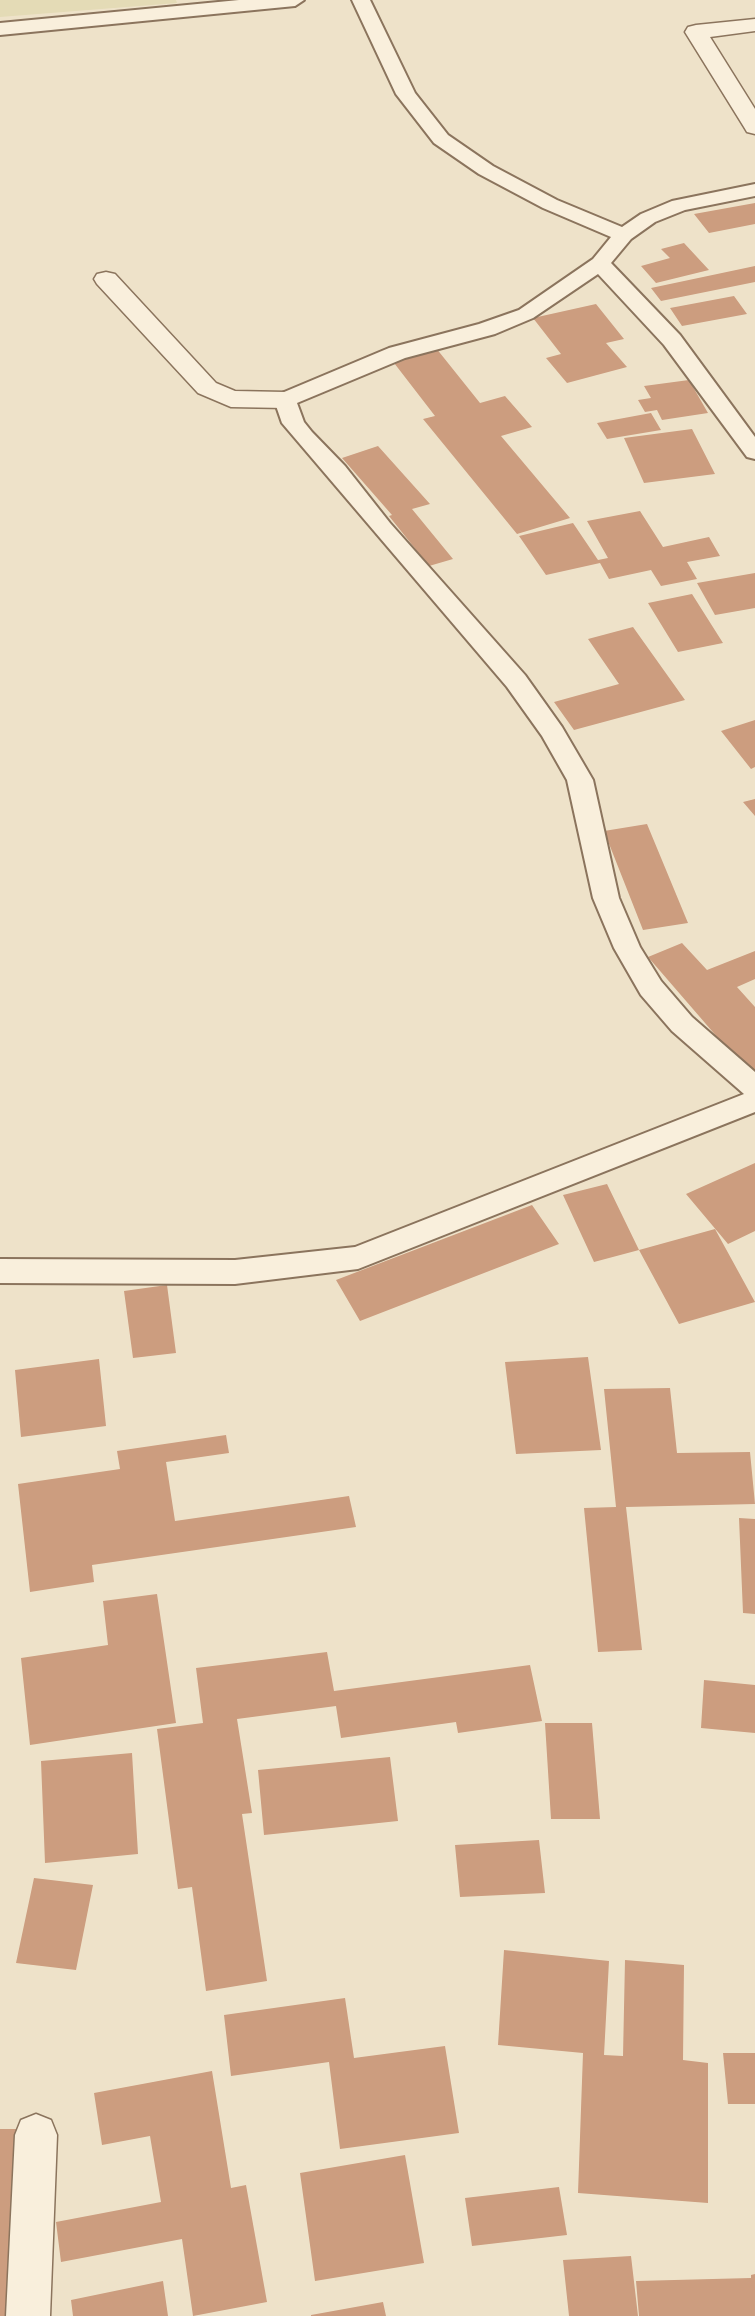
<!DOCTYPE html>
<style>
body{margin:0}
canvas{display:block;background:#eee2c9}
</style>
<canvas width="755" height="2316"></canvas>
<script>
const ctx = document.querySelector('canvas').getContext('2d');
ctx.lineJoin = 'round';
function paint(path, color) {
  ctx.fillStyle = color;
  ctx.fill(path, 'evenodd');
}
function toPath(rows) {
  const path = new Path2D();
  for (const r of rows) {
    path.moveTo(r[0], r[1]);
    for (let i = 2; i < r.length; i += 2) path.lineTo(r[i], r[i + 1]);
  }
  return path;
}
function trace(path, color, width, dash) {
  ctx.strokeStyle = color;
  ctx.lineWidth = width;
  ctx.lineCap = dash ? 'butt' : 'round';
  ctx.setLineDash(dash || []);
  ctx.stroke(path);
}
paint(toPath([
 [0,0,176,0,177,3,0,17]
]), '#e4dbb6');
paint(toPath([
 [755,203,755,224,709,233,694,214],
 [684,243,709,270,656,283,641,266,670,258,661,249],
 [755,266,755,282,661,301,651,288],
 [734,296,747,314,682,326,670,308],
 [596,304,624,339,606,343,627,367,567,383,546,358,561,354,533,318],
 [436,348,480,403,505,396,532,427,501,436,570,518,517,534,423,419,435,416,391,359],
 [689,380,708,413,662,420,657,410,645,412,638,400,651,398,644,386],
 [651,413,661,430,607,439,597,423],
 [692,429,715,474,644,483,624,438],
 [378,446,430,504,412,509,453,559,429,566,389,516,392,515,342,458],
 [640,511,663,547,709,537,720,556,687,562,697,579,661,586,651,570,609,579,600,563,546,575,519,536,573,523,598,560,608,558,587,521],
 [755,573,755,608,715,615,697,583],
 [692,594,723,643,678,652,648,603],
 [633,627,685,700,574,730,554,702,619,684,588,639],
 [755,720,755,767,751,769,721,731],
 [755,799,755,816,743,802],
 [647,824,688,923,643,930,604,831],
 [682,943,707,970,755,951,755,979,737,987,755,1007,755,1072,750,1075,648,957],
 [755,1163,755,1231,728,1244,686,1194],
 [607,1184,639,1250,594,1262,563,1195],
 [532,1205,559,1244,360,1321,336,1280],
 [715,1229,755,1302,679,1324,639,1250],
 [167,1285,176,1353,133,1358,124,1291],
 [588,1357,601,1450,516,1454,505,1362],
 [99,1359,106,1426,21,1437,15,1370],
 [670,1388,677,1453,750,1452,755,1504,626,1507,642,1650,598,1652,584,1508,616,1507,604,1389],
 [226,1435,229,1453,166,1462,175,1521,349,1496,356,1527,92,1565,94,1582,30,1592,18,1484,120,1469,117,1451],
 [739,1518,755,1519,755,1614,743,1613],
 [157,1594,176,1723,30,1745,21,1658,108,1645,103,1601],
 [327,1652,334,1691,530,1665,542,1721,458,1733,456,1722,341,1738,336,1706,237,1719,252,1813,242,1814,267,1981,206,1991,192,1887,178,1889,157,1729,203,1723,196,1668],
 [704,1680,755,1685,755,1733,701,1728],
 [545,1723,592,1723,600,1819,551,1819],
 [132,1753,138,1854,45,1863,41,1761],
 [390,1757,398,1821,264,1835,258,1770],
 [539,1840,545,1893,460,1897,455,1845],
 [34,1878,93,1885,76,1970,16,1963],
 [504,1950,609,1961,604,2055,623,2056,625,1960,684,1965,683,2060,708,2063,708,2203,578,2193,583,2053,498,2045],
 [345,1998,354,2058,445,2046,459,2133,340,2149,329,2062,231,2076,224,2015],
 [723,2053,755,2053,755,2104,728,2104],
 [212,2071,231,2188,246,2185,267,2302,193,2316,182,2239,61,2262,56,2222,161,2202,150,2136,102,2145,94,2093],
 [0,2129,20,2129,10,2316,0,2316],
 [405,2155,424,2263,315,2281,300,2173],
 [559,2187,567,2235,472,2246,465,2198],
 [631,2256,638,2316,569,2316,563,2260],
 [755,2274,755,2316,639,2316,636,2281,751,2278,751,2275],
 [163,2281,168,2316,73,2316,71,2300],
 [383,2302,386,2316,311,2316,311,2315]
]), '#cc9d7f');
const lane = toPath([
 [239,0,304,0,295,6,0,35,0,23,239,0],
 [352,0,370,0,415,93,448,135,493,166,557,200,622,227,641,214,672,201,755,184,755,196,685,210,655,222,631,239,611,263,680,335,755,437,755,459,747,457,664,345,598,274,533,318,495,334,405,358,297,403,304,422,312,432,345,466,390,523,525,675,562,727,593,780,619,898,640,947,661,981,692,1017,755,1072,755,1112,358,1269,235,1284,0,1283,0,1259,235,1260,355,1247,744,1094,672,1031,641,995,614,948,593,898,567,780,542,736,507,687,282,423,274,400,277,395,389,348,479,324,519,310,593,259,611,237,543,208,479,174,434,143,396,94,352,0]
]);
const street = toPath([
 [755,19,755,31,710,37,755,109,755,134,747,132,744,127,685,32,688,27,696,25,755,19],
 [106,272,115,274,216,383,235,391,285,392,294,395,298,400,294,405,285,408,231,407,198,393,97,284,94,279,97,274,106,272],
 [36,2114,51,2120,57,2135,50,2316,6,2316,15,2135,21,2120,36,2114]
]);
trace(lane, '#8b745d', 4);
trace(street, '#8b745d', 3);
paint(lane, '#f9efdc');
paint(street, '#f9efdc');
</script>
